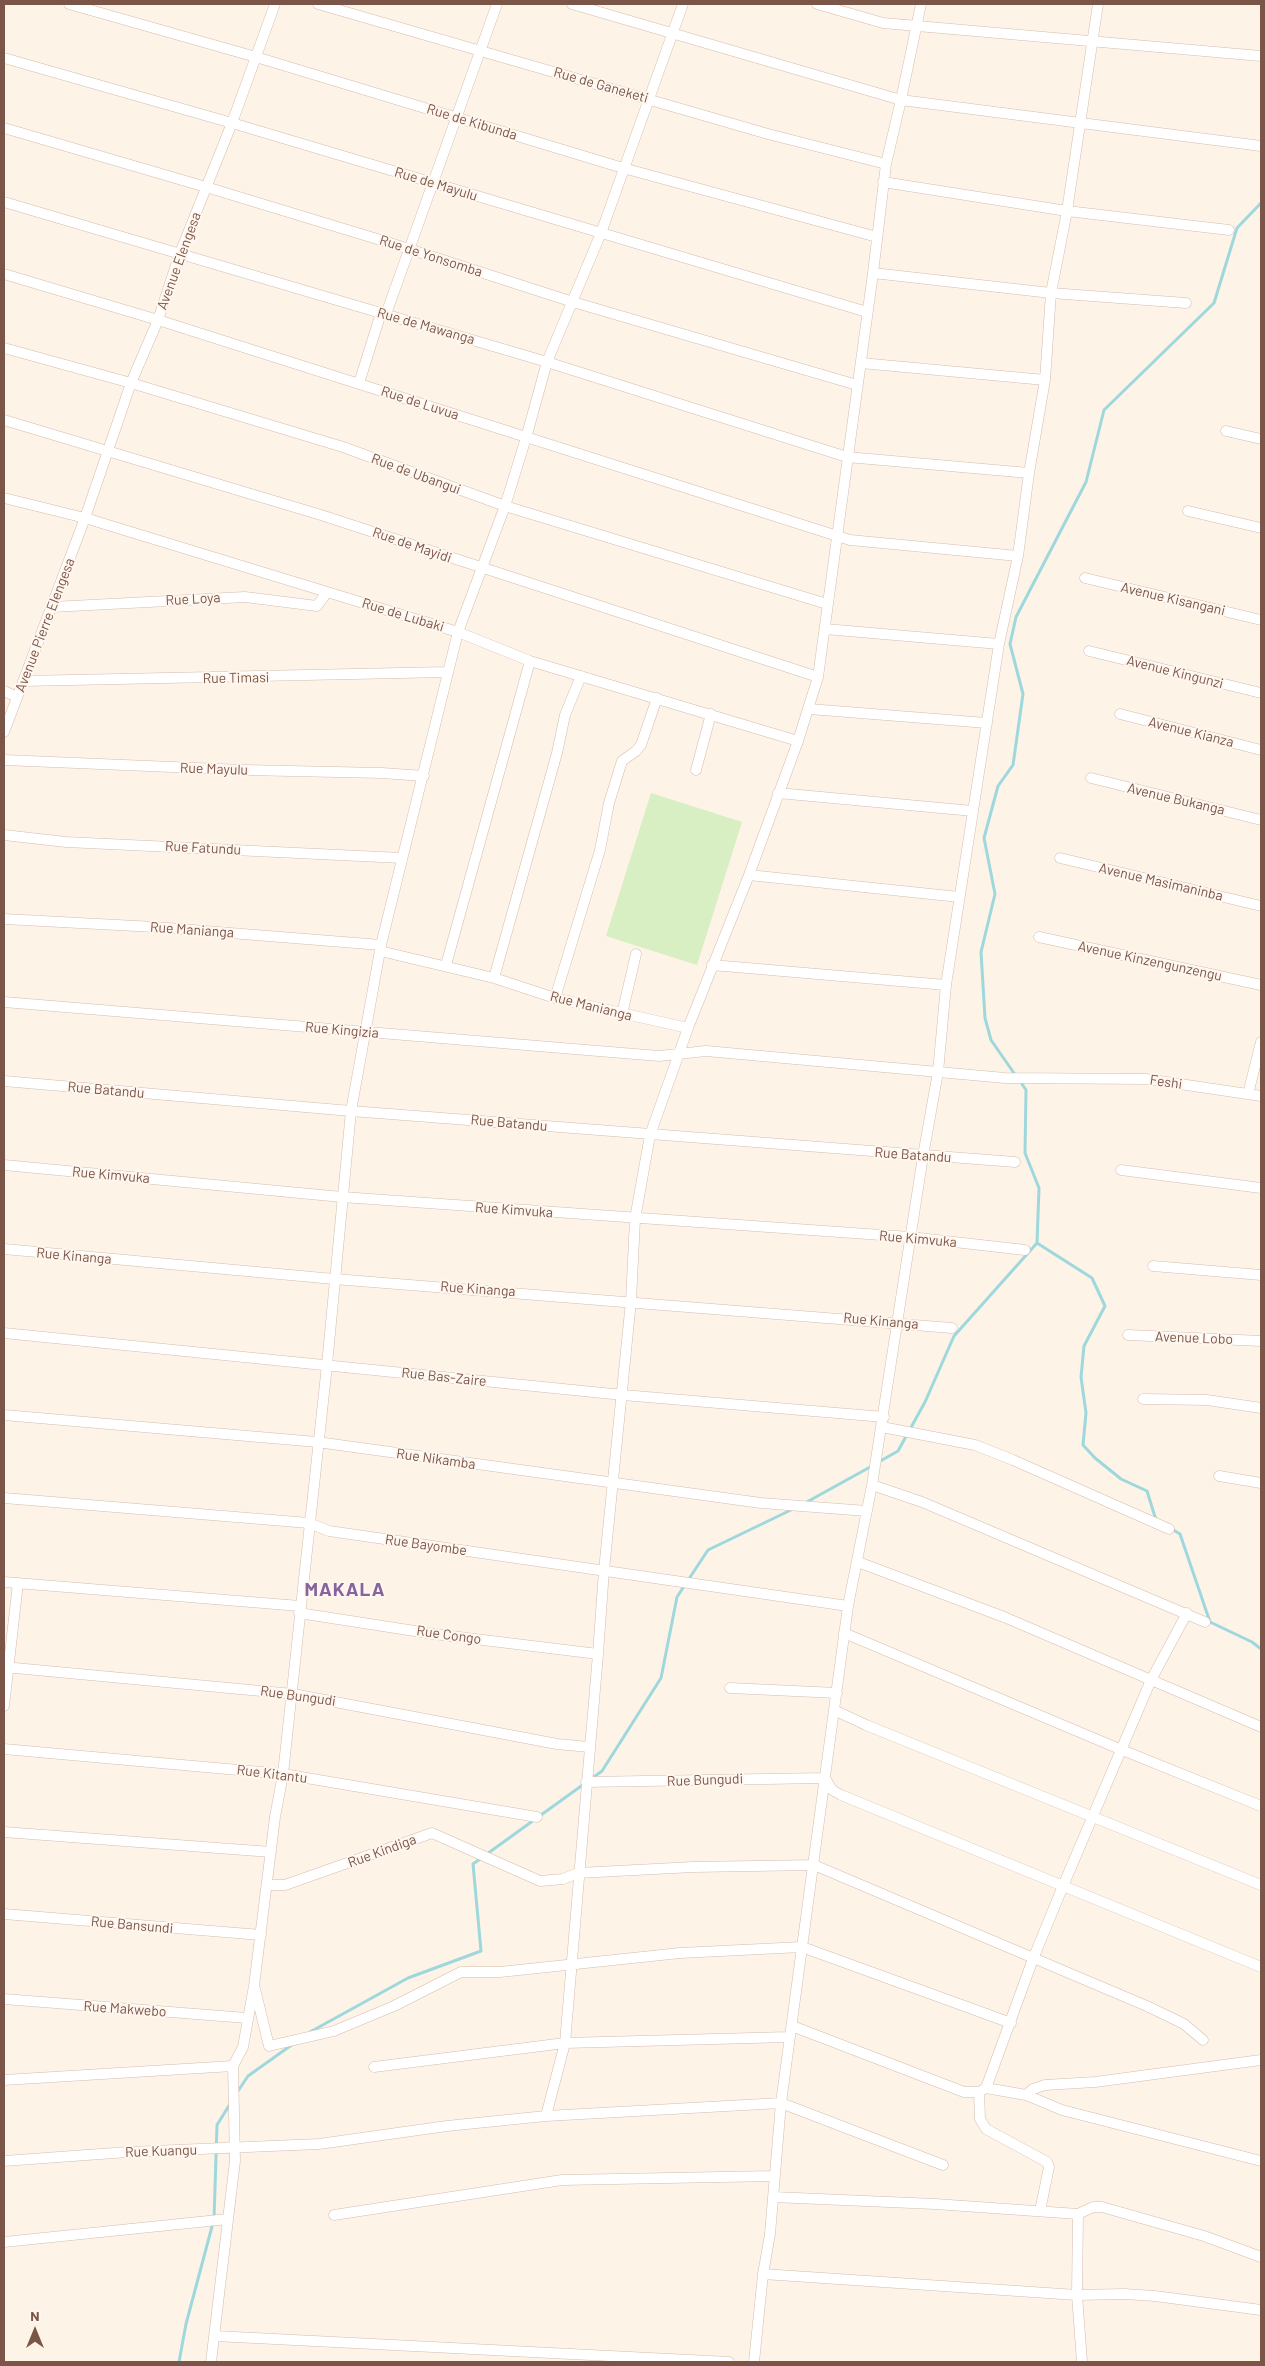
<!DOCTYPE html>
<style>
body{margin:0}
#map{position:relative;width:1265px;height:2366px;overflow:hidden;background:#fef3e7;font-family:Barlow,sans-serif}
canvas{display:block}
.frame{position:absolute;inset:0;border:5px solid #7b5648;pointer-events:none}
.north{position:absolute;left:10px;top:2306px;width:50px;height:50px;-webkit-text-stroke:4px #fff7ef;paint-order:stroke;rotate:0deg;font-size:14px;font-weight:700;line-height:20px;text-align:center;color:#7b5648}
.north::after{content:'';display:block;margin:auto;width:18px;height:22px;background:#7b5648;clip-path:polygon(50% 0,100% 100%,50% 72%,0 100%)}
</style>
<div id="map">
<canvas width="1265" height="2366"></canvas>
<div class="frame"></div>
<div class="north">N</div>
</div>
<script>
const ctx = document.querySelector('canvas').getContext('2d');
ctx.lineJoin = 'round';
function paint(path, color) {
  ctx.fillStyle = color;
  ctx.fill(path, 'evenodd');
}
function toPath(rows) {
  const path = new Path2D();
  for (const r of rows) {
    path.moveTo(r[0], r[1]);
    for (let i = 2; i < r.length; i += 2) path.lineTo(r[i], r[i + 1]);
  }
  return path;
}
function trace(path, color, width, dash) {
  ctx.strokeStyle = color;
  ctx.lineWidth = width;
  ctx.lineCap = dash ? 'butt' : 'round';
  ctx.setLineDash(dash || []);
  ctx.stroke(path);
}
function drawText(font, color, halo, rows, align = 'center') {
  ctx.font = font + ' Barlow,sans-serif';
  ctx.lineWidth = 4;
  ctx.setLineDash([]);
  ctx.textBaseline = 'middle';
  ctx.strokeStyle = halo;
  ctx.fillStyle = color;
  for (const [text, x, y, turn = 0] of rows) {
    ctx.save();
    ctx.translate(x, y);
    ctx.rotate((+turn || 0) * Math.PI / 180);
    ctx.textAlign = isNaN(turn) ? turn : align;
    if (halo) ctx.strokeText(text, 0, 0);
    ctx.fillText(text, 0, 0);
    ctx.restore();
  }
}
paint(toPath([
 [651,793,742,822,697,965,606,936]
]), '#d8eec3');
trace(toPath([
 [1016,1076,991,1040,985,1018,981,952,995,894,984,838,998,786,1013,765,1023,694,1010,644,1016,617,1086,482,1104,410,1214,303,1237,228,1261,203],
 [1037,1243,1092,1278,1105,1306,1084,1346,1081,1377,1086,1413,1083,1445,1095,1458,1121,1479,1147,1491,1156,1520],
 [877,1463,898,1451,925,1402,954,1336,1037,1243,1039,1188,1025,1153,1026,1090,1020,1081],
 [805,1503,872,1466],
 [1170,1528,1180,1534,1210,1622,1252,1642,1261,1649],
 [591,1779,602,1771,661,1678,677,1597,708,1550,793,1509],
 [310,2032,408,1978,481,1951,473,1864,584,1784],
 [236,2094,248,2076,293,2044],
 [179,2362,186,2324,214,2219,217,2125,230,2104]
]), '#9ed8dd', 3);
const street = toPath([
 [69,4,256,57,623,168,877,237],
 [318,4,768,134,886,164],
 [572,4,901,100,1261,146],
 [817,4,883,23,1261,56],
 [4,58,232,123,867,312],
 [4,128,206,187,387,242,573,302,857,385],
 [883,182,1067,211,1229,230],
 [4,202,547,362,847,457,1029,473],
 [873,273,1051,293,1186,303],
 [4,274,158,320,850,540,1018,556],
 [386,314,497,4],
 [4,348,131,383,343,447,505,506,827,604],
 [861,363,1045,380],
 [359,383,381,313],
 [4,420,321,515,818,677],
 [1226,431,1261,439],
 [4,498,85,518,458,632,530,661,798,741],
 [1188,511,1261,528],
 [1085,578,1261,620],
 [52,607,245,597,317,606,327,592],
 [825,629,999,644],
 [1089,651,1261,693],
 [24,681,447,672],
 [4,691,17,697],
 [809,709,987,723],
 [1120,714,1261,750],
 [4,732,85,518,131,383,158,320,180,253,232,123,275,4],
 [4,760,244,770,382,773,424,776],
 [696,770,711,714],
 [1091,778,1261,820],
 [778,793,973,811],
 [4,835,66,842,402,858],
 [1060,858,1261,906],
 [749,875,959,897],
 [4,919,155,927,381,945],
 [1039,937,1261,985],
 [380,951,494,978,555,998,688,1028],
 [446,965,530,661],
 [712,965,946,985],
 [494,978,557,753,565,715,581,676],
 [555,998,600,850,609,803,622,761,636,751,641,745,657,698],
 [4,1002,659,1056,706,1051,1005,1078,1146,1079,1261,1096],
 [622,1014,636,954],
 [4,1081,351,1111,1015,1162],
 [1248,1094,1261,1042],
 [4,1165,342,1197,910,1237,1025,1250],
 [1121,1170,1261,1188],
 [4,1249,334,1279,952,1328],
 [1153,1266,1261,1275],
 [4,1333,623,1395,884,1417],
 [1128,1335,1261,1341],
 [1143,1399,1207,1400,1261,1408],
 [4,1415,317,1442,761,1503,867,1511],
 [882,1427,975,1445,1013,1460,1169,1529],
 [1219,1476,1261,1483],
 [872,1485,922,1502,1205,1622],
 [4,1498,309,1523,329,1531,848,1606],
 [858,1562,1004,1617,1261,1727],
 [4,1582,300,1606],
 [299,1613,434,1634,598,1654],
 [844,1633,1122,1750,1261,1806],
 [4,1667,293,1694,557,1744,589,1747],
 [730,1688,837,1693],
 [4,1706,18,1583],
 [834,1710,866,1725,1261,1885],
 [4,1749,283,1774,537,1817],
 [586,1782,825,1778,832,1790,841,1795,1261,1967],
 [4,1832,271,1852],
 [268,1885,285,1885,432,1833,540,1881,563,1879,578,1873,693,1867,814,1865,1149,2007,1184,2024,1203,2040],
 [4,1914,261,1935],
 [255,1989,269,2046,334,2031,394,2006,461,1972,500,1972,680,1953,802,1947,1011,2023],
 [4,1999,247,2018],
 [792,2026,964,2092,979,2092,986,2088,1026,2095,1062,2110,1261,2161],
 [374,2067,565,2043,789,2037],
 [4,2080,233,2066],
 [986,2088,1033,1959,1063,1886,1151,1680,1187,1613],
 [979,2092,980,2119,986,2129,1047,2162,1049,2167,1040,2211],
 [1026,2095,1033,2089,1045,2085,1095,2082,1261,2060],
 [546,2116,565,2043,598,1654,604,1570,631,1301,635,1219,650,1135,688,1028,749,875,798,741,818,677,873,273,886,164,901,100,921,4],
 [4,2161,128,2152,319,2144,447,2126,546,2116,781,2103,943,2165],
 [773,2197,935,2204,1078,2214,1093,2207,1102,2207,1204,2236,1261,2257],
 [1078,2214,1077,2295,1082,2362],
 [334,2215,562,2180,774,2176],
 [4,2242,228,2219],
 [763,2274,1077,2295,1124,2294,1155,2296,1261,2310],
 [215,2336,729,2362],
 [211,2362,235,2161,233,2066,243,2047,254,1986,275,1817,283,1774,327,1365,351,1111,381,945,458,632,505,506,526,438,547,362,601,233,683,4],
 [754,2362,763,2274,770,2234,781,2103,848,1606,872,1485,923,1156,938,1072,946,985,999,644,1018,556,1029,473,1045,380,1051,293,1067,211,1098,4]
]);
trace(street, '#d4bcae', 11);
trace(street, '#fff', 10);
drawText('14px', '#7b5648', '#fff7ef', [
 ["Rue de Ganeketi",601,85,16],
 ["Rue de Kibunda",472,122,17],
 ["Rue de Mayulu",436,184,17],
 ["Rue de Yonsomba",431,256,18],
 ["Avenue Elengesa",179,261,-70],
 ["Rue de Mawanga",426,326,16],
 ["Rue de Luvua",420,403,18],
 ["Rue de Ubangui",416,474,20],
 ["Rue de Mayidi",412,545,19],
 ["Rue Loya",193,599,-3],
 ["Avenue Kisangani",1173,599,13],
 ["Rue de Lubaki",403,615,17],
 ["Avenue Pierre Elengesa",45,625,-69],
 ["Avenue Kingunzi",1175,672,14],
 ["Rue Timasi",236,678,-1],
 ["Avenue Kianza",1191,732,14],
 ["Rue Mayulu",214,769,2],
 ["Avenue Bukanga",1176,799,13],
 ["Rue Fatundu",203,848,3],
 ["Avenue Masimaninba",1161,882,13],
 ["Rue Manianga",192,930,4],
 ["Avenue Kinzengunzengu",1150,961,12],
 ["Rue Manianga",591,1006,14],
 ["Rue Kingizia",342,1030,5],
 ["Feshi",1166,1082,8],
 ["Rue Batandu",106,1090,5],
 ["Rue Batandu",509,1123,5],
 ["Rue Batandu",913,1155,4],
 ["Rue Kimvuka",111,1175,5],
 ["Rue Kimvuka",514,1210,4],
 ["Rue Kimvuka",918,1239,5],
 ["Rue Kinanga",74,1256,5],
 ["Rue Kinanga",478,1289,4],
 ["Rue Kinanga",881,1321,5],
 ["Avenue Lobo",1194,1338,2],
 ["Rue Bas-Zaire",444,1377,6],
 ["Rue Nikamba",436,1459,8],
 ["Rue Bayombe",426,1545,8],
 ["Rue Congo",449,1635,8],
 ["Rue Bungudi",298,1696,8],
 ["Rue Kitantu",272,1774,7],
 ["Rue Bungudi",705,1780,-2],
 ["Rue Kindiga",382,1851,-20],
 ["Rue Bansundi",132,1925,5],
 ["Rue Makwebo",125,2009,4],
 ["Rue Kuangu",161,2151,-2]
]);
ctx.letterSpacing = '1px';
drawText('bold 19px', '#86649e', '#fff7ef', [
 ["MAKALA",345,1590]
]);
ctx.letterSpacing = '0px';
</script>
